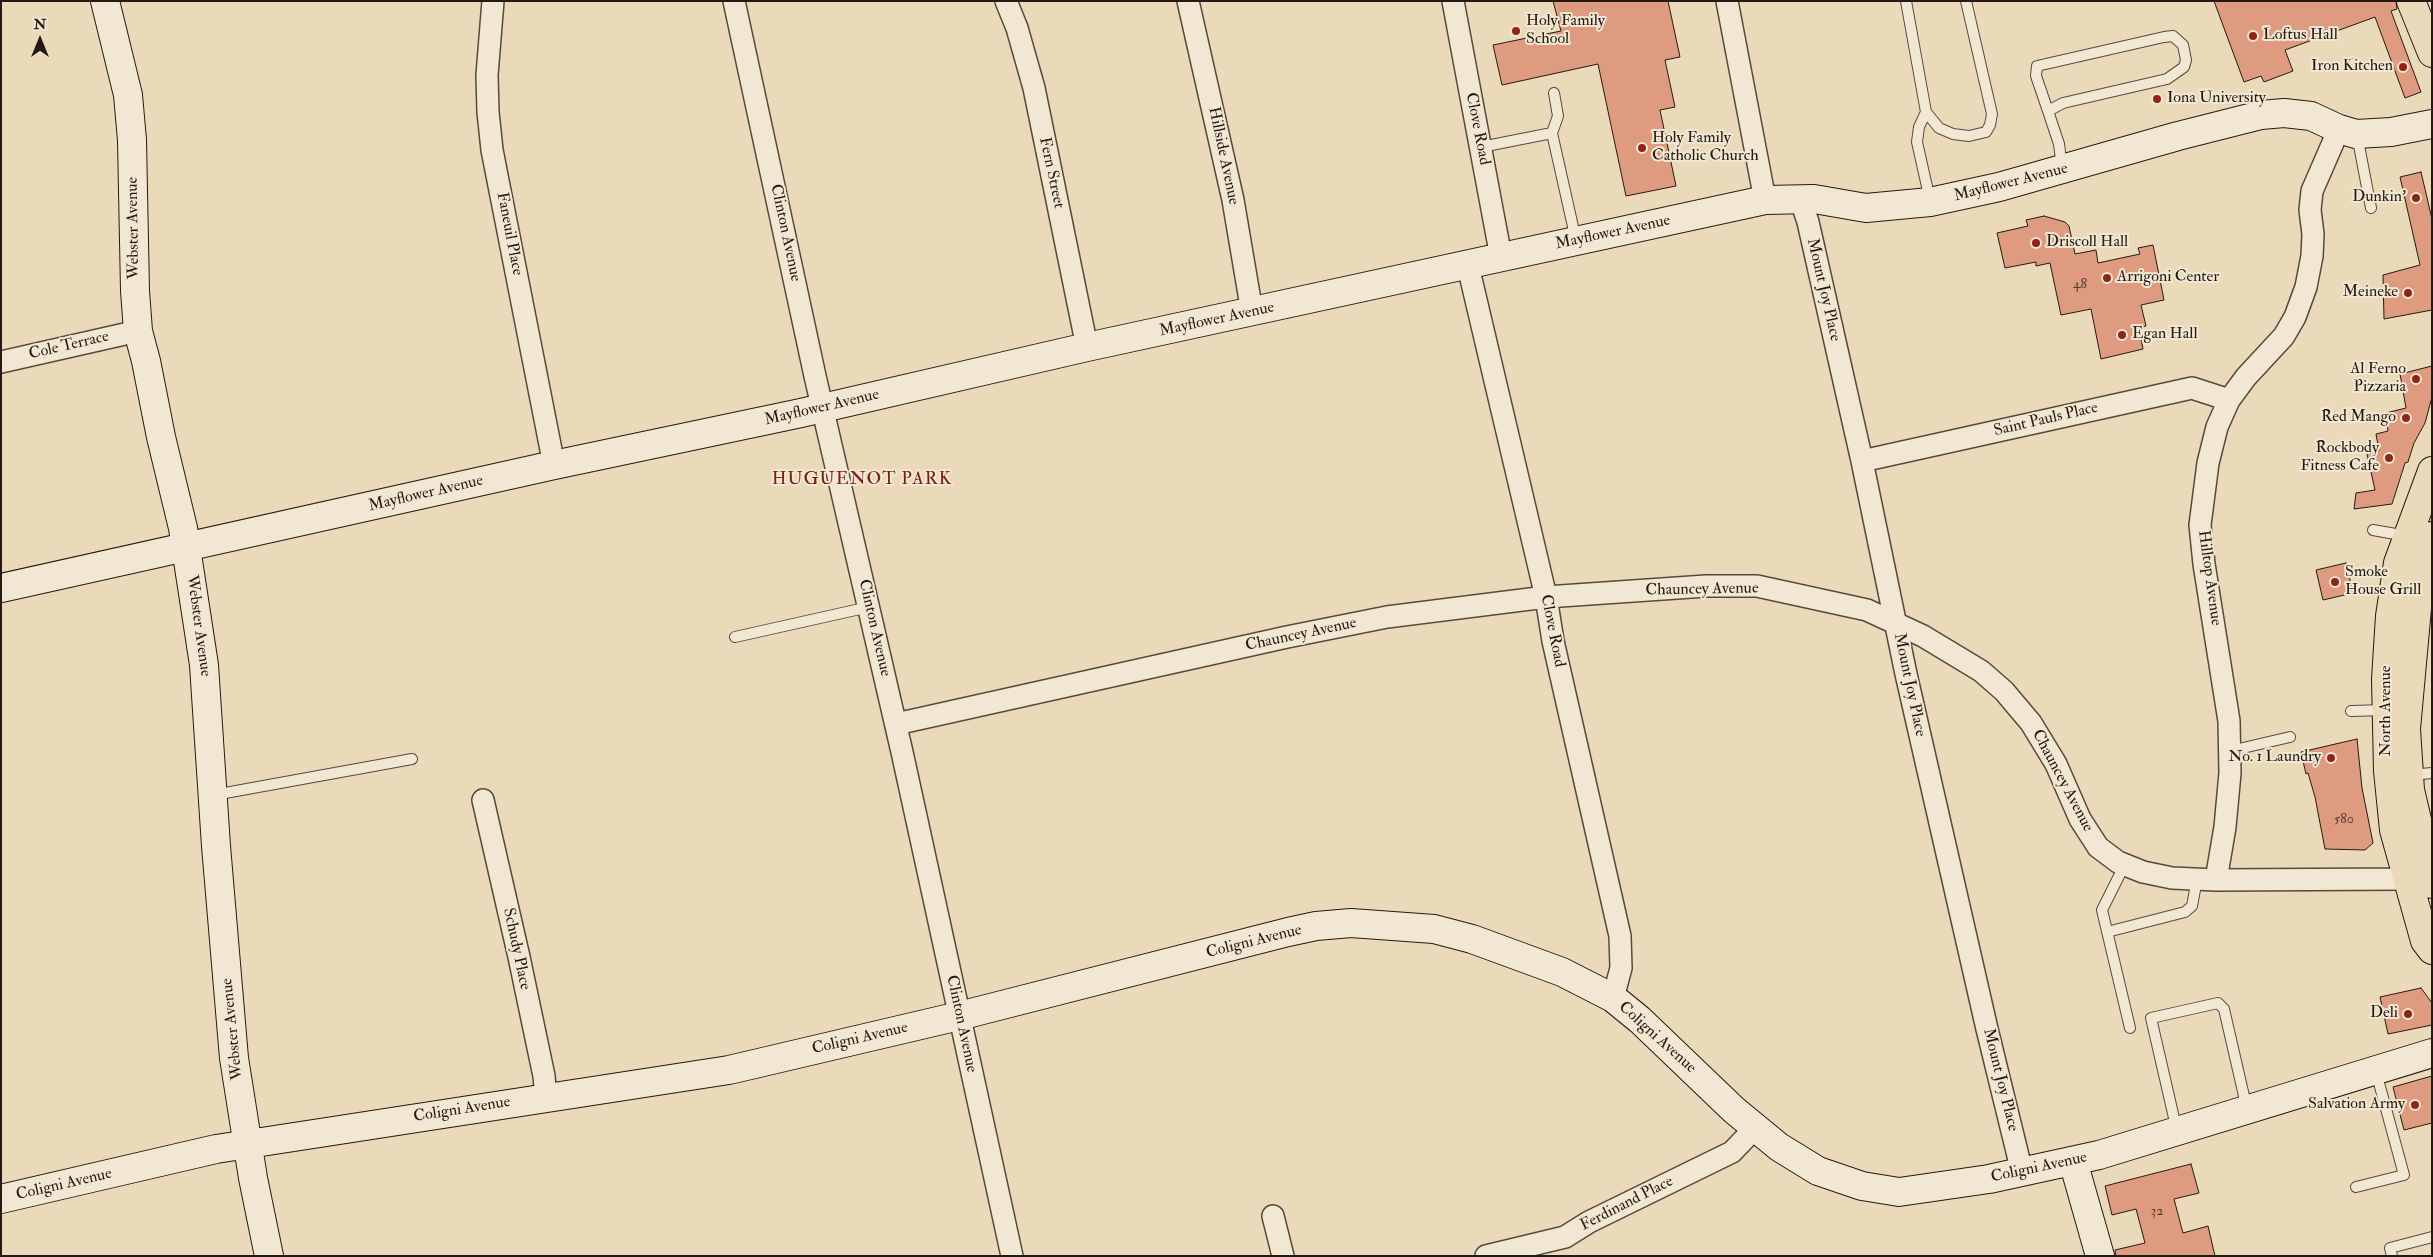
<!DOCTYPE html>
<style>
body{margin:0}
#map{position:relative;width:2433px;height:1257px;overflow:hidden;background:#ebdab9;font-family:"IM FELL Double Pica",serif}
canvas{display:block}
.frame{position:absolute;inset:0;border:2px solid #241a14;pointer-events:none}
.north{position:absolute;left:15px;top:15px;width:50px;height:50px;-webkit-text-stroke:4px #f2e7d2;paint-order:stroke;rotate:0deg;font-size:14px;font-weight:700;line-height:20px;text-align:center;color:#241a14}
.north::after{content:'';display:block;margin:auto;width:18px;height:22px;background:#241a14;clip-path:polygon(50% 0,100% 100%,50% 72%,0 100%)}
</style>
<div id="map">
<canvas width="2433" height="1257"></canvas>
<div class="frame"></div>
<div class="north">N</div>
</div>
<script>
const ctx = document.querySelector('canvas').getContext('2d');
ctx.lineJoin = 'round';
function paint(path, color) {
  ctx.fillStyle = color;
  ctx.fill(path, 'evenodd');
}
function toPath(rows) {
  const path = new Path2D();
  for (const r of rows) {
    path.moveTo(r[0], r[1]);
    for (let i = 2; i < r.length; i += 2) path.lineTo(r[i], r[i + 1]);
  }
  return path;
}
function trace(path, color, width, dash) {
  ctx.strokeStyle = color;
  ctx.lineWidth = width;
  ctx.lineCap = dash ? 'butt' : 'round';
  ctx.setLineDash(dash || []);
  ctx.stroke(path);
}
function drawText(font, color, halo, rows, align = 'center') {
  ctx.font = font + ' "IM FELL Double Pica",serif';
  ctx.lineWidth = 4;
  ctx.setLineDash([]);
  ctx.textBaseline = 'middle';
  ctx.strokeStyle = halo;
  ctx.fillStyle = color;
  for (const [text, x, y, turn = 0] of rows) {
    ctx.save();
    ctx.translate(x, y);
    ctx.rotate((+turn || 0) * Math.PI / 180);
    ctx.textAlign = isNaN(turn) ? turn : align;
    if (halo) ctx.strokeText(text, 0, 0);
    ctx.fillText(text, 0, 0);
    ctx.restore();
  }
}
const building = toPath([
 [1553,1,1668,1,1680,57,1665,60,1675,107,1660,110,1676,186,1626,196,1598,64,1502,85,1493,45,1561,31,1553,1],
 [2214,1,2396,1,2397,9,2391,11,2421,92,2405,98,2375,17,2285,50,2293,71,2264,82,2261,76,2244,82,2214,1],
 [2421,172,2432,219,2432,310,2384,319,2383,275,2420,265,2400,177,2421,172],
 [2044,216,2065,222,2069,226,2075,254,2096,250,2098,263,2140,254,2138,248,2153,245,2164,300,2141,305,2146,326,2139,328,2143,349,2101,359,2091,309,2061,315,2050,263,2036,266,2036,262,2005,268,1997,233,2028,226,2026,220,2044,216],
 [2432,366,2432,397,2425,423,2414,443,2408,462,2405,463,2392,504,2354,509,2356,493,2375,490,2367,454,2379,451,2376,434,2388,431,2386,413,2406,408,2400,374,2432,366],
 [2346,563,2353,593,2323,600,2316,570,2346,563],
 [2357,739,2362,788,2373,843,2365,850,2325,849,2315,797,2308,773,2306,774,2301,752,2357,739],
 [2421,988,2432,1003,2432,1025,2388,1034,2380,997,2421,988],
 [2432,1076,2432,1123,2404,1130,2393,1087,2432,1076],
 [2191,1164,2199,1193,2174,1199,2183,1233,2208,1226,2215,1256,2116,1256,2115,1250,2145,1243,2136,1209,2112,1215,2105,1186,2191,1164]
]);
paint(building, '#df9b80');
trace(building, '#241a14', 1);
const lane = toPath([
 [1906,1,1926,112,1919,127,1917,142,1930,200],
 [2048,111,2063,103,2167,79,2184,67,2186,60,2183,45,2173,36,2164,37,2037,66,2036,76,2048,111,2059,144,2062,167],
 [1926,112,1939,128,1953,134,1969,136,1986,132,1990,125,1992,114,1966,1],
 [1552,133,1558,116,1554,93],
 [2357,135,2371,208],
 [1481,147,1552,133,1576,240],
 [2373,530,2407,536],
 [735,637,869,607],
 [2351,711,2385,710],
 [2230,751,2290,737],
 [2410,775,2432,773],
 [214,795,412,759],
 [2125,864,2102,910,2130,1028],
 [2107,932,2185,912,2192,906,2197,879],
 [2177,1131,2151,1018,2218,1003,2224,1009,2247,1109],
 [2356,1187,2404,1175,2376,1072],
 [2392,1256,2390,1248,2432,1237]
]);
const street = toPath([
 [493,1,487,75,488,112,492,150,554,465],
 [734,1,815,376,902,752,1012,1256],
 [1006,1,1017,28,1034,88,1087,347],
 [1188,1,1233,200,1252,312],
 [1453,1,1501,257],
 [1727,1,1765,200],
 [1800,198,1808,222,1862,461,1906,674,1987,1029,2022,1172],
 [1468,266,1546,597,1553,641,1620,936,1621,968,1613,998],
 [1,362,138,331],
 [1862,461,2192,388,2229,400],
 [896,724,1287,637,1387,617,1546,597,1706,586,1757,586,1867,610,1923,636,1981,671,2004,691,2031,723,2056,764,2080,819,2098,847,2118,862,2143,872,2172,878,2216,880,2406,879,2421,873],
 [483,800,519,957,544,1076,546,1098],
 [2216,880,2225,827,2230,773,2229,721,2204,564,2200,525,2208,463,2217,427,2229,400,2246,377,2284,336,2295,317,2306,287,2312,256,2313,234,2310,210,2312,191,2339,129],
 [1273,1216,1283,1256],
 [1486,1256,1565,1237,1589,1222,1732,1152,1755,1128]
]);
const secondary = toPath([
 [105,1,128,95,132,140,135,291,138,331,146,361,161,437,183,528,204,665,216,846,234,1058,253,1178,269,1256],
 [1,588,554,465,801,413,1087,347,1765,200,1814,199,1866,208,1930,202,1999,187,2178,136,2261,115,2284,113,2311,116,2339,129,2356,134,2391,132,2432,124],
 [2073,1161,2100,1256],
 [1,1199,216,1149,729,1070,959,1016,1288,932,1316,926,1351,923,1434,929,1472,939,1562,972,1613,998,1640,1020,1734,1110,1779,1147,1818,1171,1862,1186,1899,1192,1989,1179,2099,1155,2432,1053]
]);
const primary = toPath([
 [2411,1,2432,53],
 [2432,471,2398,563,2390,616,2386,679,2388,771,2394,830,2425,941,2432,950],
 [2432,536,2419,586,2406,729,2410,790,2432,884]
]);
trace(lane, '#564a3d', 12);
trace(street, '#564a3d', 24);
trace(secondary, '#241a14', 30);
trace(primary, '#241a14', 30);
trace(lane, '#f2e7d2', 10);
trace(street, '#f2e7d2', 21);
trace(secondary, '#f2e7d2', 28);
trace(primary, '#ebdab9', 28);
for (const [x, y, r, color] of [
 [1516,31,5,"#8f2418"],
 [2253,36,5,"#8f2418"],
 [2403,67,5,"#8f2418"],
 [2157,99,5,"#8f2418"],
 [1642,148,5,"#8f2418"],
 [2416,198,5,"#8f2418"],
 [2036,243,5,"#8f2418"],
 [2107,278,5,"#8f2418"],
 [2408,293,5,"#8f2418"],
 [2122,335,5,"#8f2418"],
 [2416,379,5,"#8f2418"],
 [2406,418,5,"#8f2418"],
 [2389,458,5,"#8f2418"],
 [2335,582,5,"#8f2418"],
 [2331,758,5,"#8f2418"],
 [2408,1014,5,"#8f2418"],
 [2415,1105,5,"#8f2418"]
]) {
  const dot = new Path2D();
  dot.arc(x, y, r, 0, 2 * Math.PI);
  ctx.fillStyle = color;
  ctx.fill(dot);
  trace(dot, '#f2e7d2', 2);
}
drawText('14px', '#533a2f', null, [
 ["48",2080,285],
 ["580",2344,820],
 ["32",2157,1212]
]);
drawText('16px', '#241a14', '#f2e7d2', [
 ["Holy Family",1526,22,"left"],
 ["School",1526,40,"left"],
 ["Loftus Hall",2263,36,"left"],
 ["Iron Kitchen",2393,67],
 ["Iona University",2167,99,"left"],
 ["Holy Family",1652,139,"left"],
 ["Catholic Church",1652,157,"left"],
 ["Dunkin'",2406,198],
 ["Driscoll Hall",2046,243,"left"],
 ["Arrigoni Center",2117,278,"left"],
 ["Meineke",2398,293],
 ["Egan Hall",2132,335,"left"],
 ["Al Ferno",2406,370],
 ["Pizzaria",2406,388],
 ["Red Mango",2396,418],
 ["Rockbody",2379,449],
 ["Fitness Cafe",2379,467],
 ["Smoke",2345,573,"left"],
 ["House Grill",2345,591,"left"],
 ["No. 1 Laundry",2321,758],
 ["Deli",2398,1014],
 ["Salvation Army",2405,1105]
], 'right');
drawText('16px', '#241a14', '#f2e7d2', [
 ["Clove Road",1477,129,79],
 ["Hillside Avenue",1223,156,78],
 ["Fern Street",1051,173,78],
 ["Mayflower Avenue",2011,183,-14],
 ["Webster Avenue",134,228,-91],
 ["Clinton Avenue",785,233,78],
 ["Mayflower Avenue",1613,233,-12],
 ["Faneuil Place",509,234,79],
 ["Mount Joy Place",1823,290,77],
 ["Mayflower Avenue",1217,320,-12],
 ["Cole Terrace",69,346,-13],
 ["Mayflower Avenue",822,408,-13],
 ["Saint Pauls Place",2046,420,-13],
 ["Mayflower Avenue",426,494,-13],
 ["Hilltop Avenue",2209,578,82],
 ["Chauncey Avenue",1702,590,-1],
 ["Webster Avenue",198,626,82],
 ["Clinton Avenue",874,628,77],
 ["Clove Road",1552,631,79],
 ["Chauncey Avenue",1301,635,-12],
 ["Mount Joy Place",1909,685,78],
 ["North Avenue",2387,711,-90],
 ["Chauncey Avenue",2062,781,62],
 ["Coligni Avenue",1254,942,-14],
 ["Schudy Place",516,949,78],
 ["Clinton Avenue",961,1024,78],
 ["Webster Avenue",233,1029,-96],
 ["Coligni Avenue",1657,1038,42],
 ["Coligni Avenue",860,1039,-13],
 ["Mount Joy Place",2000,1080,76],
 ["Coligni Avenue",462,1110,-9],
 ["Coligni Avenue",2039,1168,-12],
 ["Coligni Avenue",64,1185,-13],
 ["Ferdinand Place",1627,1204,-27]
]);
ctx.letterSpacing = '1px';
drawText('18px', '#7a1f14', '#f2e7d2', [
 ["HUGUENOT PARK",862,480]
]);
ctx.letterSpacing = '0px';
</script>
